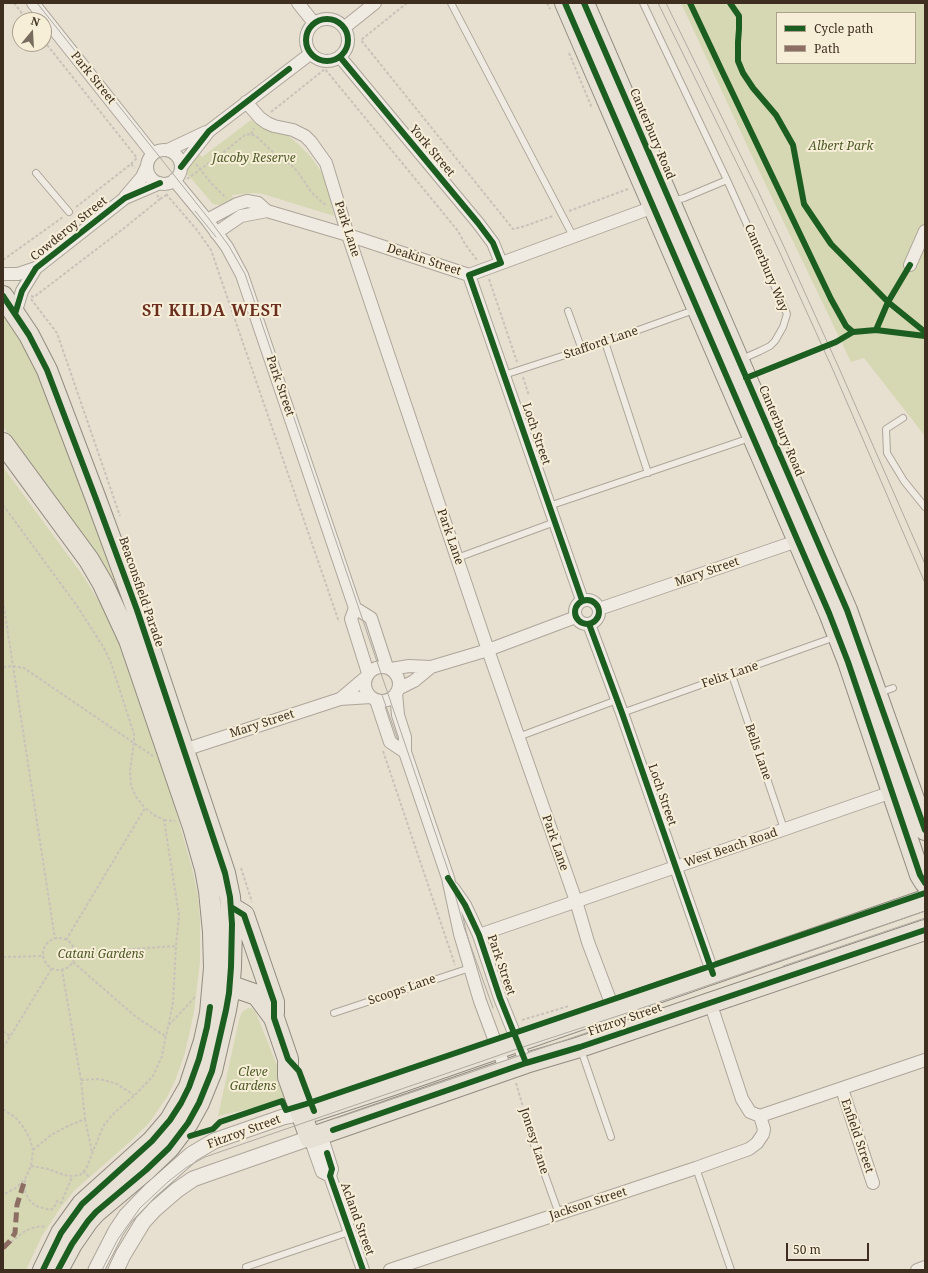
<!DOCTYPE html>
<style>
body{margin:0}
#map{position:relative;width:928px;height:1273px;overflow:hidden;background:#e7e0d1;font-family:"Noto Serif",serif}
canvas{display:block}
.frame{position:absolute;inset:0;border:4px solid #3d2e20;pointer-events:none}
.legend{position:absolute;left:776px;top:12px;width:140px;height:52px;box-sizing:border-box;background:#f7eed8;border:1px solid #ada18e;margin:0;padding:5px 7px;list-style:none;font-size:12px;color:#3d2e20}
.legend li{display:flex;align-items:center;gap:8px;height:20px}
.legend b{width:20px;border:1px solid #ada18e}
.north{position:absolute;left:12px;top:12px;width:40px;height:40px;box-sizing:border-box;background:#f7eed8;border:1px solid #ada18e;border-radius:50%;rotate:18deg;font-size:11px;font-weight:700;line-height:16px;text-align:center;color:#3d2e20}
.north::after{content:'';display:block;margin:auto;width:14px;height:18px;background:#786c5e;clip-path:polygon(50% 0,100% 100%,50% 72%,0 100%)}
.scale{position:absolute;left:786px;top:1243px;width:83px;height:18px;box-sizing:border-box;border:2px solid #3d2e20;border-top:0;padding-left:5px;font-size:12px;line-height:14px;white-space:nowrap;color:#3d2e20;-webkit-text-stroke:3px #f7eed8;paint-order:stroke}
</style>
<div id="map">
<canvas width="928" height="1273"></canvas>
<div class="frame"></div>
<ul class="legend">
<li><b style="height:5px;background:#1b5e20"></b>Cycle path</li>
<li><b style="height:5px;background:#8d6e63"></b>Path</li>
</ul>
<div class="north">N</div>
<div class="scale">50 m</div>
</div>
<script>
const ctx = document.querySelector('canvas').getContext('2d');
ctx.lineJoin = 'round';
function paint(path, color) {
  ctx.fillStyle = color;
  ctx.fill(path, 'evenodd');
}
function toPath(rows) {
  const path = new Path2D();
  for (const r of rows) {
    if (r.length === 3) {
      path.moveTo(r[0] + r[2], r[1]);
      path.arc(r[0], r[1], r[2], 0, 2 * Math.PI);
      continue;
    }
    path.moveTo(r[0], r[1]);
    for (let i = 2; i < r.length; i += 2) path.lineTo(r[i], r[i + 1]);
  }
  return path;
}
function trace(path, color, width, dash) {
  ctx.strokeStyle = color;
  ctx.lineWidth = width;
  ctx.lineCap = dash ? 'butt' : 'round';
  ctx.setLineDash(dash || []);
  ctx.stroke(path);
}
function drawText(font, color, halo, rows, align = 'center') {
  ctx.font = font + ' "Noto Serif",serif';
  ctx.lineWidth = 4;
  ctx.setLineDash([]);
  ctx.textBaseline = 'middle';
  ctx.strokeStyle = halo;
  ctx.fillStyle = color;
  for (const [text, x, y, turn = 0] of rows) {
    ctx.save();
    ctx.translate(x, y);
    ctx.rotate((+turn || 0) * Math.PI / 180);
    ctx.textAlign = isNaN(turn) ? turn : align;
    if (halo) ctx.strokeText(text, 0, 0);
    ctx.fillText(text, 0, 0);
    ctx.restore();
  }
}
paint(toPath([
 [681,3,925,3,925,436,864,358,851,362,751,154],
 [777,13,915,13,915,63,777,63],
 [251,120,264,128,287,135,296,142,311,157,325,177,334,216,263,194,254,193,232,195,234,200,220,205,213,204,187,174,186,170,198,152,202,157],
 [3,315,6,317,25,341,126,600,122,601,113,581,83,535,3,427],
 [3,467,84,577,107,615,121,644,162,762,192,868,198,896,200,919,200,962,194,1012,185,1053,175,1081,167,1097,149,1123,132,1140,75,1190,61,1207,42,1236,26,1270,3,1270],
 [248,1008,252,1008,256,1013,288,1093,288,1100,218,1116,239,1020,242,1012]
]), '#d6d7b3');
const service = toPath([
 [451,3,573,236],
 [643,3,727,180,684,198,673,201],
 [36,173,69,212],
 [727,180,787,314,783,327,775,341,770,346,760,351,742,359],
 [568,311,582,350],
 [605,342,648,473],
 [504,375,605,342,694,310],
 [903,418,886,429,887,453,904,481,925,507],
 [549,506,750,438],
 [457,558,555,522],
 [732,675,784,829],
 [879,693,893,688],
 [622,713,835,637],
 [518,737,617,700],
 [334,1013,470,968],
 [581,1050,611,1137],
 [525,1114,531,1136,559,1214],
 [696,1168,731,1270],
 [246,1267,349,1232]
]);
const minor = toPath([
 [33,3,153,154],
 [298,3,314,23],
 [327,40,21],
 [345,27,375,3],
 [340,57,478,223,493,243,501,263],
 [246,102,260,118,267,123,274,126,293,130,305,136,311,142,326,163,348,235,488,650,576,901,588,942,613,1008],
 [168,150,206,132],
 [164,167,17],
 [181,167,209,131,310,54],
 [174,180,207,220,227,247,242,275,355,608,351,619,368,673],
 [125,197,142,177,147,166],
 [207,220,237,204,247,201,258,203,267,211,348,235,469,275,659,205],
 [216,233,241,216,267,211],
 [910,265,925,231],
 [3,274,18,274,36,268],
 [469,275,582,600],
 [15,314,22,291,36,268,125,198,160,183],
 [587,612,12],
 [355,608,371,618,387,667],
 [599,609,803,539],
 [589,624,622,713,713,974],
 [382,684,17],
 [391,669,409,666,431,667,488,650,576,617],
 [398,689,414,681,431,667],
 [396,693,398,715,405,737,405,752,448,878,460,934,480,1001,506,1071],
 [340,699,366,677],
 [376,700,390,742,405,752],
 [184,750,340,699,371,697],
 [453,888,465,905,479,935,500,998,526,1063],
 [479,935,892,792],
 [710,1002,742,1099,750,1112,760,1116,925,1060],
 [842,1089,873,1183],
 [321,1134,332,1169,330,1176,363,1270],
 [310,1138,322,1172,330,1176],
 [390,1270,696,1168,749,1149,757,1143,763,1134,764,1129,760,1116],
 [917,1270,925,1267]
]);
const tertiary = toPath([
 [96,1270,116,1231,126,1216,150,1191,192,1154,214,1141,283,1117,302,1113],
 [116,1270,123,1255,143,1222,155,1209,177,1190,193,1179,207,1174,310,1138]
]);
const primary = toPath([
 [565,3,829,613,848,662,920,875,925,883],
 [584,3,847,610,925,830],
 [3,296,29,335,47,370,96,499,137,610,225,873,230,897,232,924,231,967,229,993,226,1010,212,1071,199,1103,188,1123,169,1148,146,1170,96,1212,88,1221,72,1244,58,1270],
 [3,443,89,560,103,584,129,640,193,827,205,869,209,891,213,932,214,968,210,1013,204,1041,189,1087,170,1120,152,1141,82,1204,61,1233,43,1270],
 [231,907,244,915,274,1002,274,1013],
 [219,980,234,987,257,995,274,1018,288,1059,288,1077,310,1138,526,1063,580,1047,925,930],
 [302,1113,314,1111,390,1086,925,900]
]);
trace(service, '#ada599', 8);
trace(minor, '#ada599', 14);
trace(tertiary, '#ada599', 17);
trace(primary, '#928b80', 22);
trace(toPath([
 [14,3,27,20],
 [407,3,361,40,513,229,525,226,553,216],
 [547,3,550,9],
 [44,41,137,158,131,164],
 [569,53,592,108],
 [271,112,325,69,458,231,465,244,477,260],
 [251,134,254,128],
 [196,164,211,183,226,198],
 [187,179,220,155,245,135,251,134,257,137,277,156,291,165,298,172,312,193,322,202,326,205],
 [166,194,197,230,211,250,339,622],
 [160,199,168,194],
 [76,207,131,164,135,168],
 [569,211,628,189],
 [3,260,63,217],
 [489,279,517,362],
 [31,296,34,297,123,229,160,199,157,195],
 [31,299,57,333,120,516],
 [523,377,529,396],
 [3,505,77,606,104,648,111,663,134,734,134,743,130,770,131,786,137,798,145,808],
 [3,601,55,939],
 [3,667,13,666,24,668,153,756],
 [383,751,455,965],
 [164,820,175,821],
 [241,868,252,902],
 [59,954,16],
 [66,940,145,808,154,815,164,820,179,915,176,946],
 [3,957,44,956],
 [73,962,136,1017,165,1036],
 [522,1020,569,1006],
 [169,1025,196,996],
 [3,1031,10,1036],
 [3,1048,52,968],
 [81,1080,97,1079,104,1080,117,1084,134,1095],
 [516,1083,523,1107],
 [3,1109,16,1118,24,1128,30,1139,33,1150,31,1166,25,1179,17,1187,3,1195],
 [85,1119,92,1152],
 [216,1126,220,1122,280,1102],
 [33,1150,51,1135,68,1126,85,1119,81,1080,62,970],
 [31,1166,48,1169,64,1175,72,1176,80,1175,86,1169,100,1134,104,1125,114,1113,135,1095,153,1076,162,1056,164,1045,173,1003,176,946,75,953],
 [83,1171,90,1178],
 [25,1180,25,1191,28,1198,31,1202,36,1206,50,1210,54,1208,57,1201,61,1203,72,1177],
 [7,1245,25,1231,35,1227,46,1226]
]), '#c8c2b9', 2, [3, 2]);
trace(service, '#efebe3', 6);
trace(minor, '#efebe3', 12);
trace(tertiary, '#efebe3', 15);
trace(primary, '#e6e1d4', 20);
trace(toPath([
 [37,3,209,219,229,246,245,274,450,876,464,927,493,1008],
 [658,3,752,194,780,253,833,370,925,583],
 [666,3,758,191,786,251,839,368,925,564],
 [195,211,216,237],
 [382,695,398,740],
 [783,966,925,918],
 [337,1118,624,1020],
 [102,1270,118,1239,140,1208,169,1181,187,1167,205,1157,520,1048,636,1010,925,911]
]), '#afaaa2', 1);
trace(toPath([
 [3,1248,10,1241,15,1233,17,1205,25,1179]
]), '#8d6e63', 5, [10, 5]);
trace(toPath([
 [565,3,829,613,848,662,920,875,925,883],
 [584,3,847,610,925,830],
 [690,3,722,71,831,299,846,326,853,332],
 [730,3,739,16,739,29,738,42,738,61,743,73,753,88,776,115,793,145,804,204,831,244,888,302,925,332],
 [327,40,21],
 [340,57,478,223,493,243,501,263,469,275,582,600],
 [181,167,209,131,289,69],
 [3,296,29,335,47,370,96,499,137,610,225,873,230,897,232,924,231,967,229,993,226,1010,212,1071,199,1103,188,1123,169,1148,146,1170,96,1212,88,1221,72,1244,58,1270],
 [15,314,22,291,36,268,125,198,160,183],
 [876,330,888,302,910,265],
 [746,378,836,342,853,332,876,330,925,336],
 [587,612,12],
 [589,624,622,713,713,974],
 [448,878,465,905,479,935,500,998,526,1063],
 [231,907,244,915,274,1002,274,1018,288,1059,299,1071,314,1111],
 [333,1130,526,1063,580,1047,925,930],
 [190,1136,213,1129,220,1122,282,1101,286,1110,306,1104,925,893],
 [327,1153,332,1169,330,1176,363,1270],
 [43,1270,61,1233,82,1204,152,1141,170,1120,181,1103,189,1087,199,1059,207,1027,210,1007]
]), '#1b5e20', 6);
drawText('12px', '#3d2e20', '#f7eed8', [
 ["Park Street",93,78,51],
 ["Canterbury Road",652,134,67],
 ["York Street",432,151,50],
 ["Cowderoy Street",69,229,-39],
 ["Park Lane",347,229,72],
 ["Deakin Street",424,260,18],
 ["Canterbury Way",766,268,67],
 ["Stafford Lane",601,343,-19],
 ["Park Street",280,386,71],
 ["Canterbury Road",781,431,67],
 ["Loch Street",536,434,71],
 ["Park Lane",450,537,71],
 ["Mary Street",707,572,-19],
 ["Beaconsfield Parade",141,592,71],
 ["Felix Lane",730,675,-19],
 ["Mary Street",262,724,-18],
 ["Bells Lane",758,752,71],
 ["Loch Street",662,795,71],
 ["Park Lane",555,843,71],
 ["West Beach Road",731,848,-19],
 ["Park Street",501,965,71],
 ["Scoops Lane",402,990,-19],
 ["Fitzroy Street",625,1020,-19],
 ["Fitzroy Street",244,1132,-20],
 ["Enfield Street",857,1136,71],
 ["Jonesy Lane",534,1141,72],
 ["Jackson Street",588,1204,-18],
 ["Acland Street",357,1219,70]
]);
drawText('italic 12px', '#4d5a26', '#f7eed8', [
 ["Albert Park",841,147],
 ["Jacoby Reserve",254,159],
 ["Catani Gardens",101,955],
 ["Cleve",253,1073],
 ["Gardens",253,1087]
]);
ctx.letterSpacing = '1px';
drawText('bold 16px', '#6b2e1e', '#f7eed8', [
 ["ST KILDA WEST",212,311]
]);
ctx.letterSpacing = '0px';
</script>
